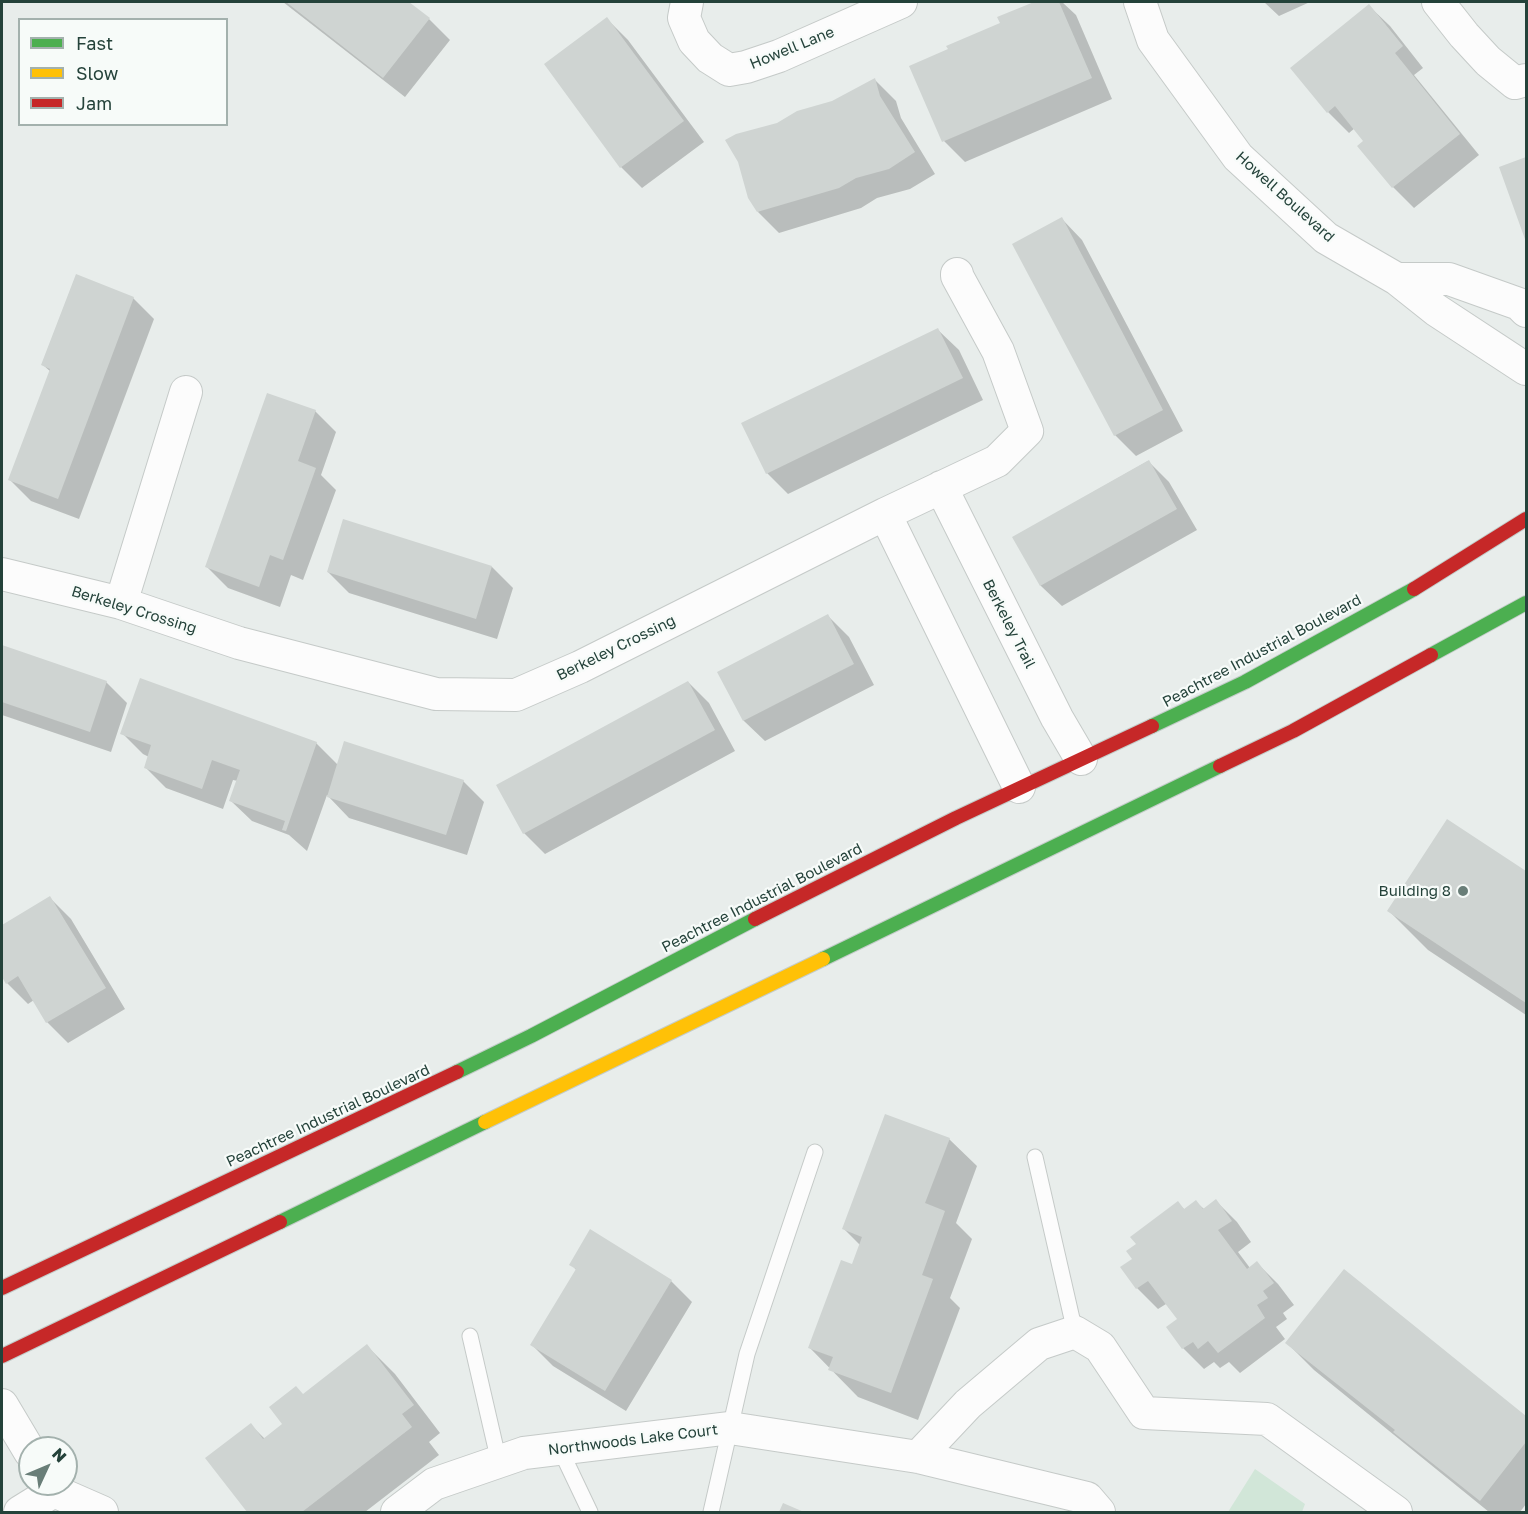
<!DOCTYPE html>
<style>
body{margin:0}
#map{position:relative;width:1528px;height:1514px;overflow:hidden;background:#e8edeb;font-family:"Golos Text",sans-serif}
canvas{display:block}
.frame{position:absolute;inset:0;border:3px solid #24423a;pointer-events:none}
.legend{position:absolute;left:18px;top:18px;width:210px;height:108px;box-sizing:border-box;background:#f7fbf9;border:2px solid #a3b1ad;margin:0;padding:8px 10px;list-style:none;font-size:18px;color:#24423a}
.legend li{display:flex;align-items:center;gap:12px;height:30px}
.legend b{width:30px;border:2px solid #a3b1ad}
.north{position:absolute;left:18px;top:1436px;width:60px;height:60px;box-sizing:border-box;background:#f7fbf9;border:2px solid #a3b1ad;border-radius:50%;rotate:46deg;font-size:16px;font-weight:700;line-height:24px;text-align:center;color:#24423a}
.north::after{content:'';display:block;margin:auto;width:21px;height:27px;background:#697e78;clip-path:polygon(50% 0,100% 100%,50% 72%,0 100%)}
</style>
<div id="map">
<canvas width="1528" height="1514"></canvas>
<div class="frame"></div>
<ul class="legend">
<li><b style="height:8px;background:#4caf50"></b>Fast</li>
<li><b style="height:8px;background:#ffc107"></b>Slow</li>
<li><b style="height:8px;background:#c62828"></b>Jam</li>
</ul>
<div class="north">N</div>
</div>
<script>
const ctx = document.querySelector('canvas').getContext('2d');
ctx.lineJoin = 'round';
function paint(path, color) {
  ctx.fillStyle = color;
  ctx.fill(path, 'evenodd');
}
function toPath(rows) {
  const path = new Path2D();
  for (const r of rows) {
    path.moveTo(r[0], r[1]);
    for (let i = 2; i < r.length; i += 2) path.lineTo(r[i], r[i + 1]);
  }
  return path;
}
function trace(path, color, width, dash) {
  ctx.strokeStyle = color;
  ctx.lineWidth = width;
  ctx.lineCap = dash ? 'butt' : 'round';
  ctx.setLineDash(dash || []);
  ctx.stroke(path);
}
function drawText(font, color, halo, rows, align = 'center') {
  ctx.font = font + ' "Golos Text",sans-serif';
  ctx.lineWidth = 4.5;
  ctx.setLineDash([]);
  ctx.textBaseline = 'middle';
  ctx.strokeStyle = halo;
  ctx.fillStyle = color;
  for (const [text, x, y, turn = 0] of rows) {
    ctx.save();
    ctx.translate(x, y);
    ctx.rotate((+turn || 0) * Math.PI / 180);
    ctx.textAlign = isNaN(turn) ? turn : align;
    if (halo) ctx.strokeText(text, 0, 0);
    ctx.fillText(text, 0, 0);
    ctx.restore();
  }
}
paint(toPath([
 [1255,1469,1305,1504,1302,1512,1228,1512]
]), '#d1e6d8');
paint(toPath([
 [283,2,406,2,429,19,450,40,405,97],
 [1037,2,1062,2,1076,15,1112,99,965,162,944,141,950,50,1002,23,999,18],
 [1264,2,1310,2,1279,16],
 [1369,6,1390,26,1423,68,1414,75,1479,155,1414,208,1393,187,1359,146,1366,142,1355,128,1349,133,1328,112],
 [607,19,628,40,704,142,642,188,621,167,546,65],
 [875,80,896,101,901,118,935,174,910,189,877,198,861,208,779,233,758,212,777,124,832,103],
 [1526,158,1526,238,1501,168],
 [1062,219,1082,240,1183,431,1136,456,1115,435],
 [133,298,154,319,79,519,31,501,10,480,51,372,43,365],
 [938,330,959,350,983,400,788,494,767,473],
 [315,411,336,432,321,475,336,490,303,580,291,575,280,607,228,588,207,567],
 [1148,461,1169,482,1197,530,1062,606,1041,586,1014,537],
 [492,567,513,588,497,639,349,593,328,572],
 [828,616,849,637,874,685,765,741,744,721,719,673],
 [2,647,106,682,127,703,111,752,2,715],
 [688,682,709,703,735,751,545,854,524,833],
 [122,733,316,743,338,765,463,781,484,802,467,855,349,818,327,795,307,851,289,835,252,821,231,801,238,781,233,780,223,809,166,788,145,767,149,757,143,754],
 [1448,821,1526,873,1526,1015,1428,950,1389,911],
 [50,898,71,919,125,1009,68,1043,47,1022,34,1000,28,1004,7,983,2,974,2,927],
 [949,1139,977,1166,956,1223,972,1239,950,1298,960,1308,918,1420,858,1397,809,1347,853,1266,861,1246,844,1229],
 [1216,1201,1237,1222,1251,1242,1238,1252,1250,1268,1257,1263,1278,1284,1294,1305,1283,1313,1287,1319,1276,1327,1285,1339,1240,1373,1229,1362,1220,1368,1214,1362,1204,1369,1183,1348,1168,1328,1179,1320,1166,1304,1158,1309,1137,1288,1134,1259,1178,1203,1185,1210,1196,1202,1204,1209],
 [590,1231,671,1281,692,1302,626,1411,553,1366,532,1345,577,1271,571,1264],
 [1344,1271,1526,1417,1526,1504,1520,1512,1489,1512,1314,1370,1287,1343],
 [367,1346,395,1374,440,1433,429,1442,439,1455,365,1512,249,1512,207,1459,251,1425,265,1439,284,1424,304,1396]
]), '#0003');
paint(toPath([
 [286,2,409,2,430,18,383,78],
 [1034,2,1059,2,1092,78,942,142,909,66,948,49,946,46,1000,23,997,17],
 [1369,4,1403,46,1395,53,1460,134,1392,188,1357,146,1363,141,1335,106,1327,113,1290,68],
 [607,17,684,121,620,168,544,64],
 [875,78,880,96,915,152,889,169,856,178,839,188,757,212,748,198,738,162,725,140,736,134,777,123,797,111,832,101],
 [1526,157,1526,242,1499,167],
 [1062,217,1163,410,1114,436,1012,244],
 [76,274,134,297,58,499,8,480,50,369,41,365],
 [938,328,963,378,766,474,741,423],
 [267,393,316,410,298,461,316,468,283,560,270,555,259,587,205,567],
 [1149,460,1177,509,1040,586,1012,537],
 [343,519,492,566,476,619,327,572],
 [828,614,854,664,743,721,717,672],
 [2,645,107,681,90,732,2,702],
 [140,678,317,742,286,831,282,830,285,821,229,801,240,770,212,760,202,789,144,768,151,745,120,734],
 [688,681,715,730,523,834,496,785],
 [344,741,464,780,446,835,327,797],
 [1447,819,1526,871,1526,1003,1387,911],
 [50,896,106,988,46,1023,18,976,6,984,2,977,2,925],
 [885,1114,950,1138,925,1203,945,1211,922,1275,933,1279,891,1393,828,1370,833,1357,808,1348,841,1260,852,1264,862,1237,842,1229],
 [1216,1199,1232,1221,1218,1230,1247,1269,1257,1261,1274,1283,1263,1291,1268,1298,1257,1305,1265,1318,1218,1353,1208,1341,1198,1349,1193,1342,1182,1349,1166,1327,1177,1319,1148,1281,1136,1289,1120,1267,1132,1259,1126,1251,1136,1244,1130,1237,1178,1201,1184,1209,1196,1200,1203,1209],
 [590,1229,672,1280,605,1391,530,1345,576,1269,569,1265],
 [1344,1269,1526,1416,1526,1442,1480,1501,1393,1432,1395,1430,1285,1343],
 [367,1344,414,1405,402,1414,412,1427,302,1512,247,1512,205,1458,251,1423,263,1439,282,1424,269,1407,296,1386,303,1394],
 [783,1503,804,1512,779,1512]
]), '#cfd4d2');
const lane = toPath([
 [1035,1157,1075,1332],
 [470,1336,499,1462],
 [560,1449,590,1512],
 [711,1512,747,1354,815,1152]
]);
const street = toPath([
 [687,2,684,18,694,41,710,58,729,70,746,67,779,56,901,2],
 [1140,2,1153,40,1238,157,1326,238,1397,279,1436,310,1526,369],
 [1438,2,1464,35,1488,61,1515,83,1526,80],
 [1397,279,1449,279,1519,304,1526,311],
 [941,487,1057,718,1081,759],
 [885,514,1019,787],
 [2,574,121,603,239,643,436,694,516,695,580,667,885,514,997,461,1027,431,998,351,957,276,957,274],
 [121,603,186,392],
 [2,1405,30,1452],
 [918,1457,968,1404,1039,1344,1075,1332,1100,1347,1144,1413,1267,1419,1396,1512],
 [54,1491,102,1512],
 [20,1512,54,1491,49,1484],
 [397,1512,434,1484,524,1453,730,1428,918,1457,1087,1498,1099,1512]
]);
const fast = toPath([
 [1431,655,1526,603],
 [1152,726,1245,682,1414,589],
 [823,959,1220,766],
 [457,1072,531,1036,755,919],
 [280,1222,485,1122]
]);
const slow = toPath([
 [485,1122,823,959]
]);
const jam = toPath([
 [1414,589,1526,519],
 [1220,766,1293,731,1431,655],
 [755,919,956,818,1152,726],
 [2,1288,457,1072],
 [2,1356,280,1222]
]);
trace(lane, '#c5cac8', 17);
trace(street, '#c5cac8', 34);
trace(fast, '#c3ccc9', 16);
trace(slow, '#c3ccc9', 16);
trace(jam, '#c3ccc9', 16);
trace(lane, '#fcfcfc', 15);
trace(street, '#fcfcfc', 32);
trace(fast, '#4caf50', 14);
trace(slow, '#ffc107', 14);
trace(jam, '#c62828', 14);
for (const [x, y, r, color] of [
 [1463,891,6,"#697e78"]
]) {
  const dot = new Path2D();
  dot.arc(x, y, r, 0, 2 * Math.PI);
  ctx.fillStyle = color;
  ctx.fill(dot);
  trace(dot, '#f7fbf9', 2);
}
drawText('15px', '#24423a', '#f7fbf9', [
 ["Howell Lane",792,48,-22],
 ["Howell Boulevard",1285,197,42],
 ["Berkeley Crossing",134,610,17],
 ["Berkeley Trail",1009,624,63],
 ["Berkeley Crossing",616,648,-26],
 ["Peachtree Industrial Boulevard",1262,651,-28],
 ["Peachtree Industrial Boulevard",762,898,-27],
 ["Peachtree Industrial Boulevard",328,1116,-25],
 ["Northwoods Lake Court",633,1440,-7]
]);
drawText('15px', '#24423a', '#f7fbf9', [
 ["Building 8",1451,891]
], 'right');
</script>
